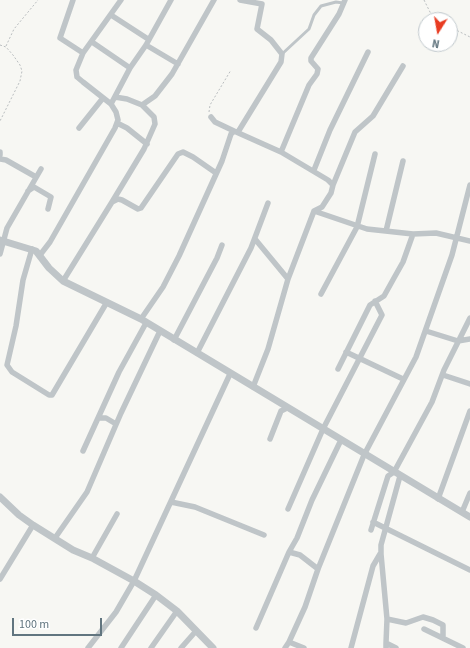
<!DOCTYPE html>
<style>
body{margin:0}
#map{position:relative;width:470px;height:648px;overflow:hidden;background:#f7f7f3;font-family:"Source Sans 3",sans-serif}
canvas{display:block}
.north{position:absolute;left:418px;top:12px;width:40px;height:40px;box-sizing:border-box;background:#fff;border:1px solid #c0c8cc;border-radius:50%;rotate:191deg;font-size:11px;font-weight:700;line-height:16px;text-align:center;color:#61757f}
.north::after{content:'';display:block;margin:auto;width:14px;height:18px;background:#e83c22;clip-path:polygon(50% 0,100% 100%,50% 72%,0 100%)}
.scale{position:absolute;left:12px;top:618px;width:90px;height:18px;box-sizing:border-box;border:2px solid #61757f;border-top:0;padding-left:5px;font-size:12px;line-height:14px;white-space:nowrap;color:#61757f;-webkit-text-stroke:3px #fff;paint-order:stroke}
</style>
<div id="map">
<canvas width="470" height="648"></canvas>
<div class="north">N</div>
<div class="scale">100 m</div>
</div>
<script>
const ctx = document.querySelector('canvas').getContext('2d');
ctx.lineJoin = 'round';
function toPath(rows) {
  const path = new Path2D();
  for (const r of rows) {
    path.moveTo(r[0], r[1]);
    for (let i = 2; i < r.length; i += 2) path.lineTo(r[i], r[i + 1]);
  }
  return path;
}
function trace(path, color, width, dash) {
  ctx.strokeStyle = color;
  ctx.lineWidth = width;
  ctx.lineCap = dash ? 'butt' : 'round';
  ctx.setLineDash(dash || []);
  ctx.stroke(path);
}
trace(toPath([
 [424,0,431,14,438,20],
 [450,27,470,37],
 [0,45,6,47,13,55,20,65,22,71,20,81,0,121],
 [6,46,14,29,38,0],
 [209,112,210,105,231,70]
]), '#b9bdbf', 1, [2, 2]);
trace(toPath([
 [282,54,309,29,314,15,321,6,336,2,343,3]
]), '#bfc5c8', 3);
trace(toPath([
 [73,0,60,38,83,53],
 [111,15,148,39],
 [92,42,130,68],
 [146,45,178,64],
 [111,104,83,82,77,77,76,70,83,53,121,0],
 [142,105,155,96,172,74,214,0],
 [211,117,215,122,234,131],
 [117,123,127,128,147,144],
 [79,128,103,98],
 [238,132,281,62,282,54,271,40,257,29,262,4,240,0],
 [0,152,0,155],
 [281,152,309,85,317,74,318,69,311,61,311,58,339,14,345,0],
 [0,159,6,160,36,177],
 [314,170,330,130,368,52],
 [333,185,355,132,373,116,403,66],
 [28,191,34,187,51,197,48,209],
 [112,202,144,149,155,124,154,117,142,105,127,99,115,97],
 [386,231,403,161],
 [255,239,288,279],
 [32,249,23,280,16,326,7,365,12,372,49,395,52,395,107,302],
 [0,254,7,228,41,169],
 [40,255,50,242,115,128,118,120,116,112,111,104,130,68,146,45,171,0],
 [63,281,112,202,118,199,122,200,138,209,141,208,178,154,183,152,193,157,216,173],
 [321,294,357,227,375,154],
 [141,319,163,287,179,256,222,161,231,134,234,131,281,152,328,180,333,185,331,193,322,207,314,211,367,229,413,234,436,233,470,241],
 [426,331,458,341,470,339],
 [174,340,217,258,222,245],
 [346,352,403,379],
 [197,353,251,248,268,203],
 [338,369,370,305,384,296,394,278,403,262,413,234],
 [443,375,470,384],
 [253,387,268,349,288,279,314,211],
 [99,418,106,418,116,424],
 [270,439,281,411,287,408],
 [83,451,119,372,146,323],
 [438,499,470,411],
 [171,502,195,507,264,535],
 [288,509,323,429,382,315,375,301],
 [462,512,470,493],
 [373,522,470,570],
 [371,530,388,476,394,472,432,402,444,370,470,318],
 [55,538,87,492,121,413,160,331],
 [289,552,297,538,312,500,341,440],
 [92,558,117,514],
 [0,579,33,525],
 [387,619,406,623,423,617,433,620,443,625,443,637],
 [256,628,289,552,300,555,318,569],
 [424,629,463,648],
 [289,642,305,607,318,569,364,455,416,357,452,255,470,185],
 [386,643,387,619,381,554,381,545,400,476],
 [88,648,116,612,134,581,230,374],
 [121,648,156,595],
 [151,648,177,611],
 [181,648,196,631],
 [285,648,289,642,304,648],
 [351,648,373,566,380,554],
 [386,648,386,643,396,648]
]), '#bfc5c8', 5.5);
trace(toPath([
 [0,240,36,251,49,268,63,281,141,319,470,517],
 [0,497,19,515,33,525,73,550,92,558,134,581,156,595,177,611,213,648]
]), '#bfc5c8', 7);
</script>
